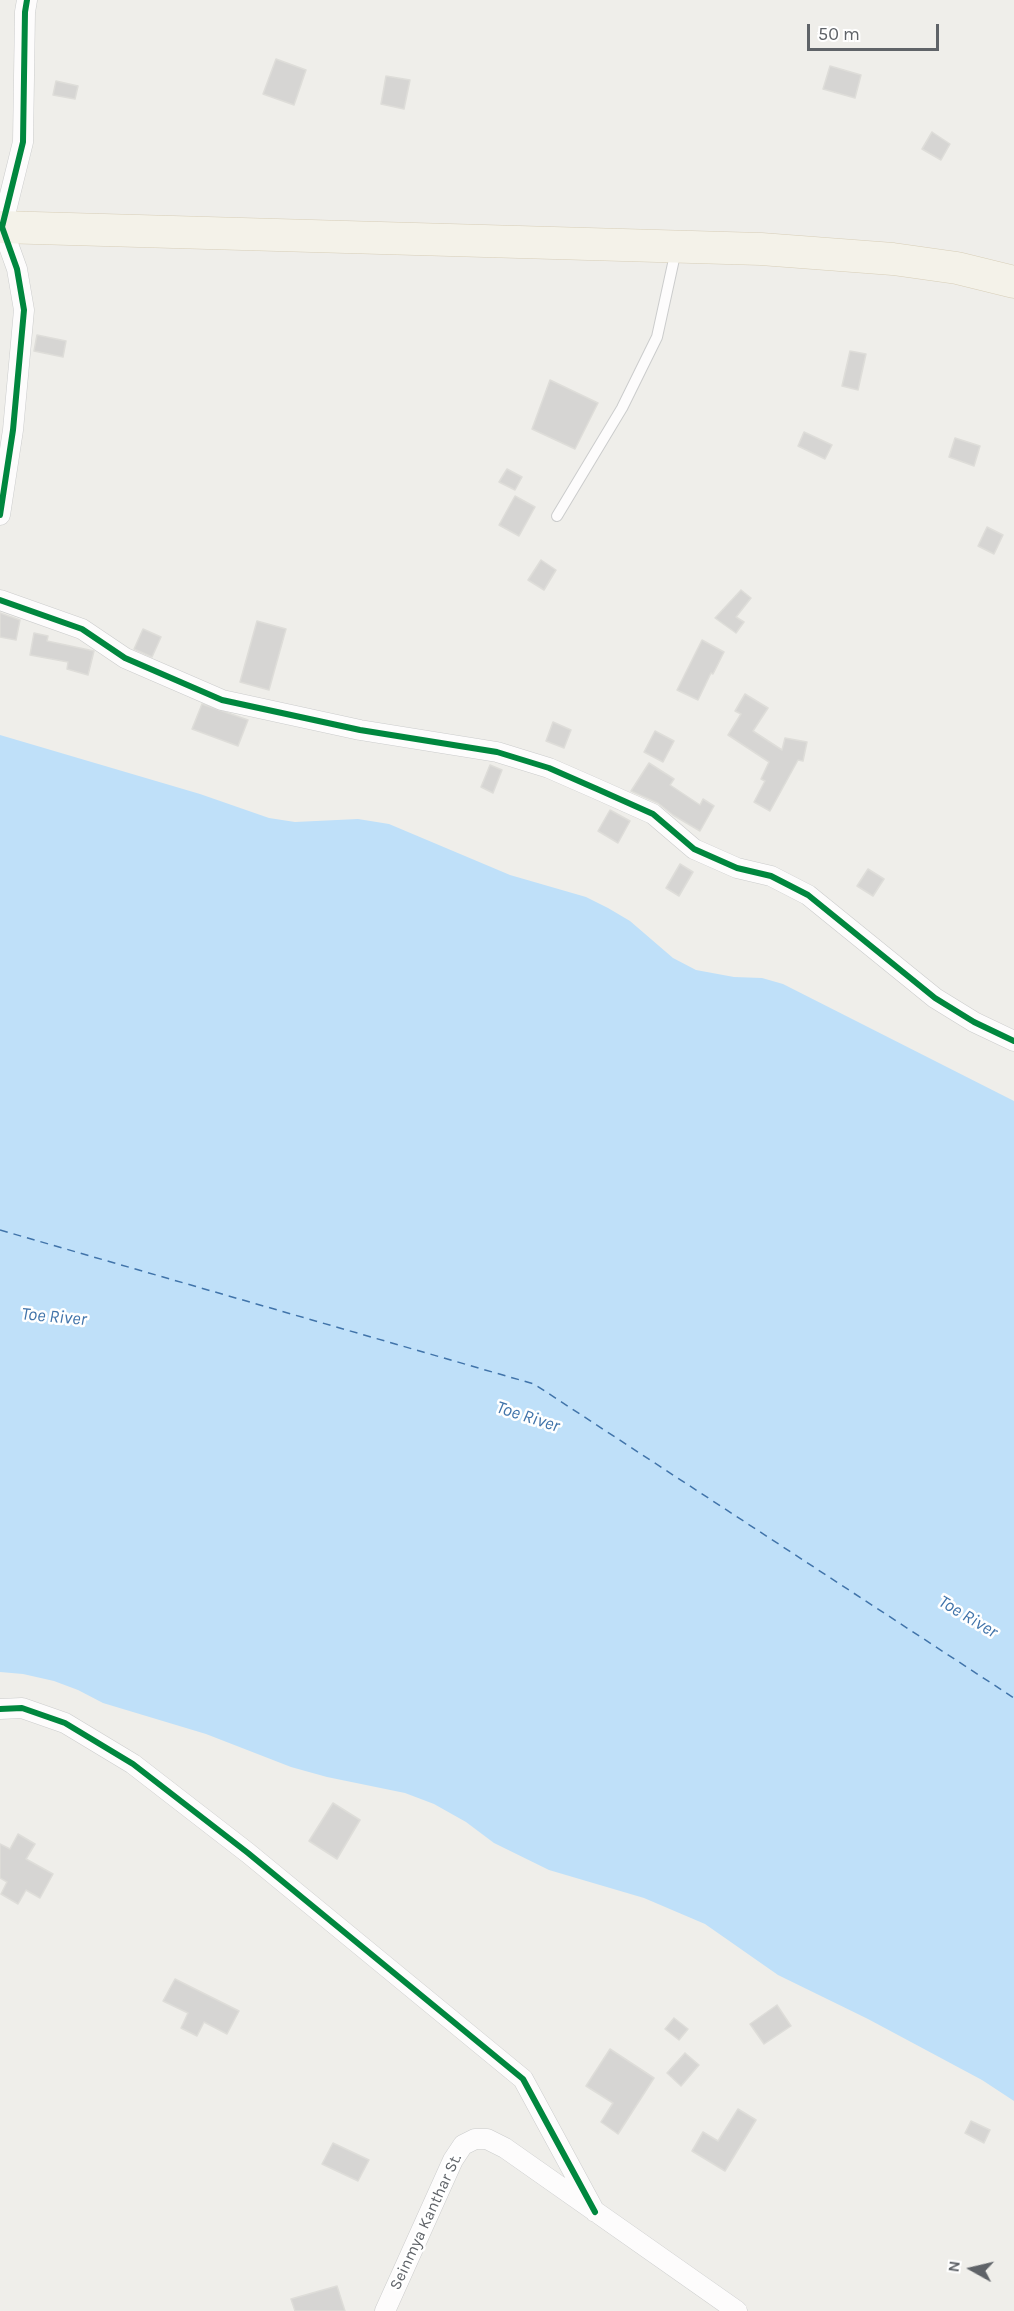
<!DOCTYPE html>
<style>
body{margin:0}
#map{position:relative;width:1014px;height:2311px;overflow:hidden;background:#efeeea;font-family:Karla,sans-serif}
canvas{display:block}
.north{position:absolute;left:942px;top:2239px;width:60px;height:60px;-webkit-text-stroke:4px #fff;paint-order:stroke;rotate:278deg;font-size:16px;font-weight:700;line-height:24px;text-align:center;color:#5f6368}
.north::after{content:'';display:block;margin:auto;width:21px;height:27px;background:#5f6368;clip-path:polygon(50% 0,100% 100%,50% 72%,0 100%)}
.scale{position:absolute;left:807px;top:24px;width:132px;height:27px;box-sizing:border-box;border:3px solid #5f6368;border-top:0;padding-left:8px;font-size:18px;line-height:21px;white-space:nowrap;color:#5f6368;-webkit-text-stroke:4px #fff;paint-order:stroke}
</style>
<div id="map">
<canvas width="1014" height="2311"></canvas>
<div class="north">N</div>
<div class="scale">50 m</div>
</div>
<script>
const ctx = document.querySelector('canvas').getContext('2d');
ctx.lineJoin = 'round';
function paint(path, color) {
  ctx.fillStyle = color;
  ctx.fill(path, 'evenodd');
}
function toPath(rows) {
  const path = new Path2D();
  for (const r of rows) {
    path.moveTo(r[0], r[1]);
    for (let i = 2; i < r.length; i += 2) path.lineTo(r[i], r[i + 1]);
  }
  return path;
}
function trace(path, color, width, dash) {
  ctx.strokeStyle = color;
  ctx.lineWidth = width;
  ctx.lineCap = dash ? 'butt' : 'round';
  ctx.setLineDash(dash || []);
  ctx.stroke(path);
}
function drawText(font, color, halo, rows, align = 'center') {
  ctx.font = font + ' Karla,sans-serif';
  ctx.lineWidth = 5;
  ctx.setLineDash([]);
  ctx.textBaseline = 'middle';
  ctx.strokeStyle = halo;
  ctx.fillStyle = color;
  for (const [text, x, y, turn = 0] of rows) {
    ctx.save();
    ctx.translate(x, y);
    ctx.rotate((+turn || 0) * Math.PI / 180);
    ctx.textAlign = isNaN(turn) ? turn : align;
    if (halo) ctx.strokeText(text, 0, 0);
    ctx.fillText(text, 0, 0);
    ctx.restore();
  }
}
paint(toPath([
 [0,735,200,794,269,818,295,822,358,819,389,824,510,875,586,897,608,908,630,921,673,958,696,970,734,977,762,978,783,984,1014,1101,1014,2101,982,2080,868,2019,778,1975,705,1924,644,1898,549,1870,494,1843,466,1822,434,1804,405,1793,327,1777,291,1767,206,1734,103,1703,78,1690,54,1681,23,1674,0,1672]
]), '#bfe0f9');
trace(toPath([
 [0,1230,534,1384,1014,1698]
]), '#4174aa', 1.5, [8, 6]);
const building = toPath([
 [276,59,306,70,294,105,263,94,276,59],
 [830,66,861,75,855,98,823,89,830,66],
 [386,76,410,80,404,109,381,104,386,76],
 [56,81,78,86,75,99,53,95,56,81],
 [932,132,950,144,941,160,922,149,932,132],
 [37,335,66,341,63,357,34,351,37,335],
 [850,351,866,354,858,390,842,386,850,351],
 [550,380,598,403,575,449,532,429,550,380],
 [804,432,832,445,825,459,798,446,804,432],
 [955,438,980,446,974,466,949,457,955,438],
 [507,469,522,477,515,490,499,482,507,469],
 [515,496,535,507,519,536,499,525,515,496],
 [987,527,1003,535,994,554,978,546,987,527],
 [541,560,556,570,544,590,528,580,541,560],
 [741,590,751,598,736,617,744,622,736,633,715,618,741,590],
 [0,613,20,620,16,640,0,637,0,613],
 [257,621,286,629,269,690,240,682,257,621],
 [143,629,161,637,152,657,134,649,143,629],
 [34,633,48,636,47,641,94,651,88,675,67,669,68,662,30,655,34,633],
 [702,640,724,652,713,674,711,673,698,700,677,690,702,640],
 [745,694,768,708,753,731,782,750,785,738,807,742,803,761,798,760,770,811,754,802,765,781,761,779,769,762,728,735,741,714,735,711,745,694],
 [202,704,248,720,238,746,192,729,202,704],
 [553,722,571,730,564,748,546,741,553,722],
 [655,731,674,741,663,762,644,752,655,731],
 [649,763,674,779,670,785,700,805,703,799,714,806,700,831,673,815,658,803,631,791,649,763],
 [490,765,502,770,493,793,481,787,490,765],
 [610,810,630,821,618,843,598,831,610,810],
 [680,864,693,872,679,896,666,888,680,864],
 [868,869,884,879,873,896,857,886,868,869],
 [333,1803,360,1820,337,1859,309,1841,333,1803],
 [18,1834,35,1844,26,1859,53,1874,40,1898,26,1890,18,1904,1,1894,7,1882,0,1878,0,1844,10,1849,18,1834],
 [175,1979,239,2011,227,2034,204,2022,197,2036,181,2028,188,2013,163,2001,175,1979],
 [777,2005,791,2026,764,2044,750,2024,777,2005],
 [674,2018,688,2029,679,2040,665,2029,674,2018],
 [610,2049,654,2078,618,2134,601,2122,613,2103,586,2086,610,2049],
 [685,2053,699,2065,681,2086,667,2073,685,2053],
 [738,2109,756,2120,725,2171,692,2151,703,2132,718,2141,738,2109],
 [971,2121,990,2130,984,2143,965,2133,971,2121],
 [333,2143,369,2160,358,2181,322,2164,333,2143],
 [337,2286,345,2311,295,2311,291,2299,337,2286]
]);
paint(building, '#d6d5d3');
trace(building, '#deddd9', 1.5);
const service = toPath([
 [557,516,622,408,657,337,676,250]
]);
const minor = toPath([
 [0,515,13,430,24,310,17,269,2,227,23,142,25,12,27,0],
 [0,600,82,629,125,658,222,700,360,730,497,752,549,768,597,789,653,814,694,849,737,868,771,876,808,895,935,998,974,1022,1014,1041],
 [0,1709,22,1708,65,1723,133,1764,248,1853,523,2079,595,2212],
 [385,2311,453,2160,463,2145,475,2139,487,2139,505,2148,737,2311]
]);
const primary = toPath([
 [0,227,761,249,893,259,957,268,1014,282]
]);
trace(service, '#cbcccc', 12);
trace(minor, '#cbcccc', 21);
trace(primary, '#d7ceb8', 33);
trace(service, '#fdfcfc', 10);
trace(minor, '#fdfcfc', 20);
trace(primary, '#f4f2e9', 32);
trace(toPath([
 [0,515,13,430,24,310,17,269,2,227,23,142,25,12,27,0],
 [0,600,82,629,125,658,222,700,360,730,497,752,549,768,597,789,653,814,694,849,737,868,771,876,808,895,935,998,974,1022,1014,1041],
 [0,1709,22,1708,65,1723,133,1764,248,1853,523,2079,595,2212]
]), '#00873e', 6);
drawText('16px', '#5f6368', '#fff', [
 ["Seinmya Kanthar St.",426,2222,-65]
]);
drawText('italic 18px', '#4174aa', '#fff', [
 ["Toe River",54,1317,5],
 ["Toe River",528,1417,18],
 ["Toe River",968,1617,31]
]);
</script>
